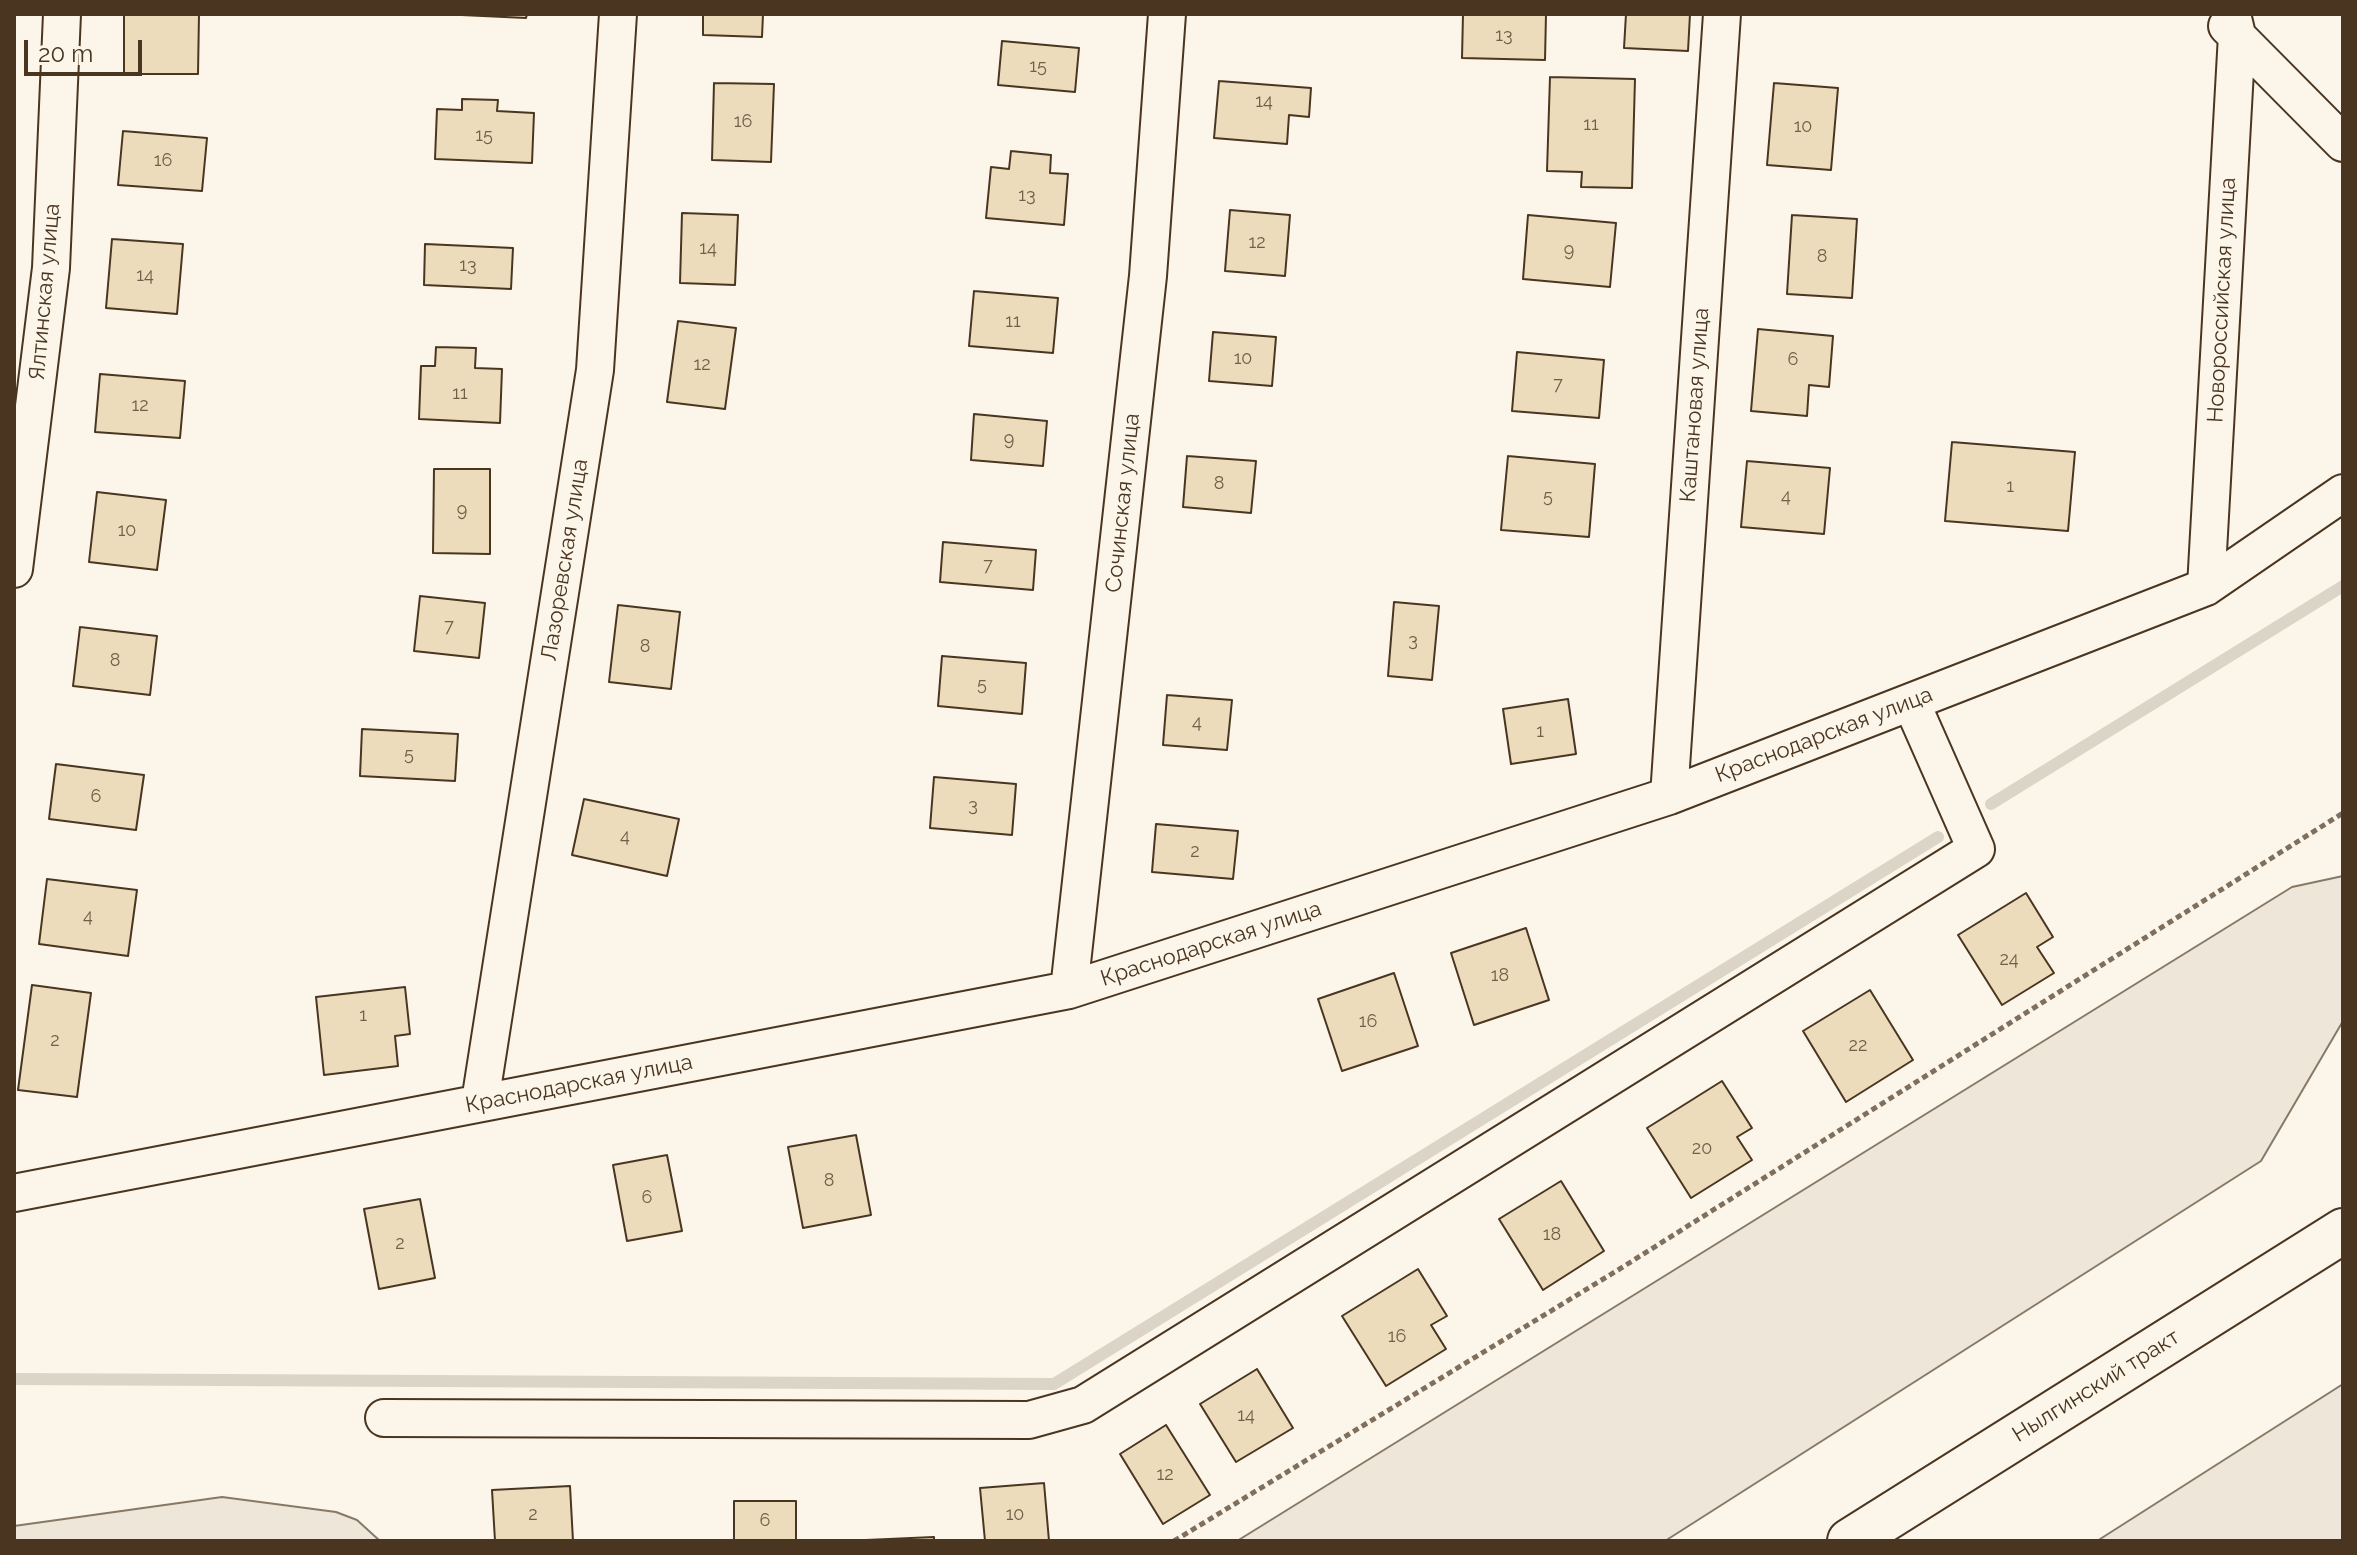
<!DOCTYPE html>
<meta charset="utf-8">
<style>
body{margin:0}
#map{position:relative;width:2357px;height:1555px;overflow:hidden;background:#fbf6e9;font-family:Raleway,sans-serif}
canvas{display:block}
.frame{position:absolute;inset:0;border:16px solid #4a3520;pointer-events:none}
.scale{position:absolute;left:24px;top:40px;width:118px;height:36px;box-sizing:border-box;border:4px solid #4a3520;border-top:0;padding-left:10px;font-size:24px;line-height:28px;white-space:nowrap;color:#4a3520;-webkit-text-stroke:6px #fbf6e9;paint-order:stroke}
</style>
<div id="map">
<canvas width="2357" height="1555"></canvas>
<div class="frame"></div>
<div class="scale">20 m</div>
</div>
<script>
const ctx = document.querySelector('canvas').getContext('2d');
ctx.lineJoin = 'round';
function paint(path, color) {
  ctx.fillStyle = color;
  ctx.fill(path, 'evenodd');
}
function toPath(rows) {
  const path = new Path2D();
  for (const r of rows) {
    path.moveTo(r[0], r[1]);
    for (let i = 2; i < r.length; i += 2) path.lineTo(r[i], r[i + 1]);
  }
  return path;
}
function trace(path, color, width, dash) {
  ctx.strokeStyle = color;
  ctx.lineWidth = width;
  ctx.lineCap = dash ? 'butt' : 'round';
  ctx.setLineDash(dash || []);
  ctx.stroke(path);
}
function drawText(font, color, halo, rows, align = 'center') {
  ctx.font = font + ' Raleway,sans-serif';
  ctx.lineWidth = 6;
  ctx.setLineDash([]);
  ctx.textBaseline = 'middle';
  ctx.strokeStyle = halo;
  ctx.fillStyle = color;
  for (const [text, x, y, turn = 0] of rows) {
    ctx.save();
    ctx.translate(x, y);
    ctx.rotate((+turn || 0) * Math.PI / 180);
    ctx.textAlign = isNaN(turn) ? turn : align;
    if (halo) ctx.strokeText(text, 0, 0);
    ctx.fillText(text, 0, 0);
    ctx.restore();
  }
}
const green = toPath([
 [2343,876,2343,1021,2261,1161,1665,1541,1237,1541,2292,887,2343,876],
 [2343,1384,2343,1541,2097,1541,2343,1384],
 [222,1497,336,1512,357,1520,380,1541,14,1541,14,1526,222,1497]
]);
paint(green, '#ede6d9');
trace(green, '#887966', 2);
trace(toPath([
 [1991,804,2343,586],
 [14,1379,1054,1384,1938,837]
]), '#dcd4c6', 12);
const building = toPath([
 [124,14,199,14,198,74,124,74,124,14],
 [440,14,527,14,526,18,440,14],
 [703,14,763,14,762,37,703,35,703,14],
 [1463,14,1546,14,1545,60,1462,58,1463,14],
 [1626,14,1690,14,1688,51,1624,48,1626,14],
 [1002,41,1079,48,1075,92,998,85,1002,41],
 [1550,77,1635,79,1632,188,1581,187,1582,172,1547,171,1550,77],
 [1219,81,1311,88,1309,117,1289,115,1287,144,1214,138,1219,81],
 [714,83,774,84,771,162,712,160,714,83],
 [1774,83,1838,88,1831,170,1767,165,1774,83],
 [462,99,498,100,497,111,534,113,532,163,435,159,437,109,462,110,462,99],
 [123,131,207,138,202,191,118,185,123,131],
 [1011,151,1051,155,1050,173,1068,174,1064,225,986,218,991,167,1009,169,1011,151],
 [1230,210,1290,215,1285,276,1225,271,1230,210],
 [682,213,738,215,735,285,680,283,682,213],
 [1528,215,1616,223,1610,287,1523,279,1528,215],
 [1792,215,1857,219,1852,298,1787,294,1792,215],
 [112,239,183,244,177,314,106,308,112,239],
 [425,244,513,248,511,289,424,285,425,244],
 [974,291,1058,298,1053,353,969,346,974,291],
 [678,321,736,328,725,409,667,402,678,321],
 [1758,329,1833,336,1829,387,1809,385,1807,416,1751,411,1758,329],
 [1213,332,1276,337,1272,386,1209,381,1213,332],
 [436,347,476,348,475,368,502,369,500,423,419,419,421,366,435,366,436,347],
 [1517,352,1604,360,1599,418,1512,411,1517,352],
 [100,374,185,381,180,438,95,432,100,374],
 [974,414,1047,421,1043,466,971,460,974,414],
 [1952,442,2075,452,2068,531,1945,521,1952,442],
 [1187,456,1256,461,1251,513,1183,507,1187,456],
 [1508,456,1595,464,1589,537,1501,530,1508,456],
 [1747,461,1830,468,1824,534,1741,527,1747,461],
 [434,469,490,469,490,554,433,553,434,469],
 [97,492,166,500,157,570,89,562,97,492],
 [943,542,1036,550,1033,590,940,582,943,542],
 [420,596,485,603,479,658,414,651,420,596],
 [1394,602,1439,606,1432,680,1388,676,1394,602],
 [618,605,680,612,671,689,609,682,618,605],
 [80,627,157,636,150,695,73,686,80,627],
 [942,656,1026,663,1022,714,938,706,942,656],
 [1167,695,1232,700,1227,750,1163,745,1167,695],
 [1568,699,1576,754,1511,764,1503,709,1568,699],
 [362,729,458,734,455,781,360,776,362,729],
 [56,764,144,775,136,830,49,819,56,764],
 [934,777,1016,784,1012,835,930,828,934,777],
 [584,799,679,819,667,876,572,855,584,799],
 [1156,824,1238,831,1233,879,1152,872,1156,824],
 [47,879,137,890,128,956,39,944,47,879],
 [2026,893,2053,937,2037,947,2054,973,2002,1005,1958,935,2026,893],
 [1526,928,1549,1000,1474,1025,1451,953,1526,928],
 [1394,973,1418,1046,1342,1071,1318,999,1394,973],
 [32,985,91,993,77,1097,18,1090,32,985],
 [405,987,410,1034,395,1036,398,1066,324,1075,316,997,405,987],
 [1870,990,1913,1060,1846,1102,1803,1031,1870,990],
 [1722,1081,1752,1128,1737,1137,1752,1160,1691,1198,1647,1128,1722,1081],
 [856,1135,871,1215,803,1228,788,1147,856,1135],
 [667,1155,682,1231,627,1241,613,1165,667,1155],
 [1561,1181,1604,1251,1543,1290,1499,1219,1561,1181],
 [420,1199,435,1278,379,1289,364,1209,420,1199],
 [1418,1269,1447,1316,1431,1325,1446,1349,1386,1386,1342,1316,1418,1269],
 [1257,1369,1293,1428,1236,1462,1200,1404,1257,1369],
 [1166,1425,1210,1495,1163,1524,1120,1454,1166,1425],
 [1044,1483,1049,1541,985,1541,980,1488,1044,1483],
 [570,1486,573,1541,495,1541,492,1490,570,1486],
 [734,1501,796,1501,796,1541,734,1541,734,1501],
 [934,1537,934,1541,843,1541,934,1537]
]);
paint(building, '#ecdcbc');
trace(building, '#4a3520', 2);
const minor = toPath([
 [2227,26,2343,143],
 [14,569,51,268,62,14],
 [2206,587,2237,35,2232,14],
 [1669,796,1722,14],
 [1069,990,1148,276,1167,14],
 [480,1102,595,370,618,14],
 [14,1193,1069,990,1669,796,2206,587,2343,493],
 [384,1418,1029,1420,1083,1405,1976,849,1911,702]
]);
const secondary = toPath([
 [1850,1541,2343,1231]
]);
trace(minor, '#4a3520', 40);
trace(secondary, '#4a3520', 48);
trace(toPath([
 [1174,1541,1618,1270,2343,813]
]), '#7f6f5c', 5, [6, 4]);
trace(minor, '#fbf6e9', 36);
trace(secondary, '#fbf6e9', 44);
drawText('18px', '#725f47', null, [
 ["13",1504,36],
 ["15",1038,67],
 ["14",1264,102],
 ["16",743,122],
 ["11",1591,125],
 ["10",1803,127],
 ["15",484,136],
 ["16",163,161],
 ["13",1027,196],
 ["12",1257,243],
 ["14",708,249],
 ["9",1569,251],
 ["8",1822,257],
 ["13",468,266],
 ["14",145,276],
 ["11",1013,322],
 ["10",1243,359],
 ["6",1793,360],
 ["12",702,365],
 ["7",1558,385],
 ["11",460,394],
 ["12",140,406],
 ["9",1009,440],
 ["8",1219,484],
 ["1",2010,487],
 ["5",1548,497],
 ["4",1786,497],
 ["9",462,511],
 ["10",127,531],
 ["7",988,566],
 ["7",449,627],
 ["3",1413,641],
 ["8",645,647],
 ["8",115,661],
 ["5",982,685],
 ["4",1197,723],
 ["1",1540,732],
 ["5",409,755],
 ["6",96,797],
 ["3",973,806],
 ["4",625,837],
 ["2",1195,852],
 ["4",88,917],
 ["24",2009,960],
 ["18",1500,976],
 ["1",363,1016],
 ["16",1368,1022],
 ["2",55,1041],
 ["22",1858,1046],
 ["20",1702,1149],
 ["8",829,1181],
 ["6",647,1198],
 ["18",1552,1235],
 ["2",400,1244],
 ["16",1397,1337],
 ["14",1246,1416],
 ["12",1165,1475],
 ["2",533,1515],
 ["10",1015,1515],
 ["6",765,1521]
]);
drawText('22px', '#4a3520', '#fbf6e9', [
 ["Ялтинская улица",45,292,-85],
 ["Новороссийская улица",2222,300,-87],
 ["Каштановая улица",1695,405,-86],
 ["Сочинская улица",1123,503,-84],
 ["Лазоревская улица",565,560,-81],
 ["Краснодарская улица",1824,735,-21],
 ["Краснодарская улица",1211,944,-18],
 ["Краснодарская улица",579,1084,-11],
 ["Нылгинский тракт",2096,1386,-32]
]);
</script>
